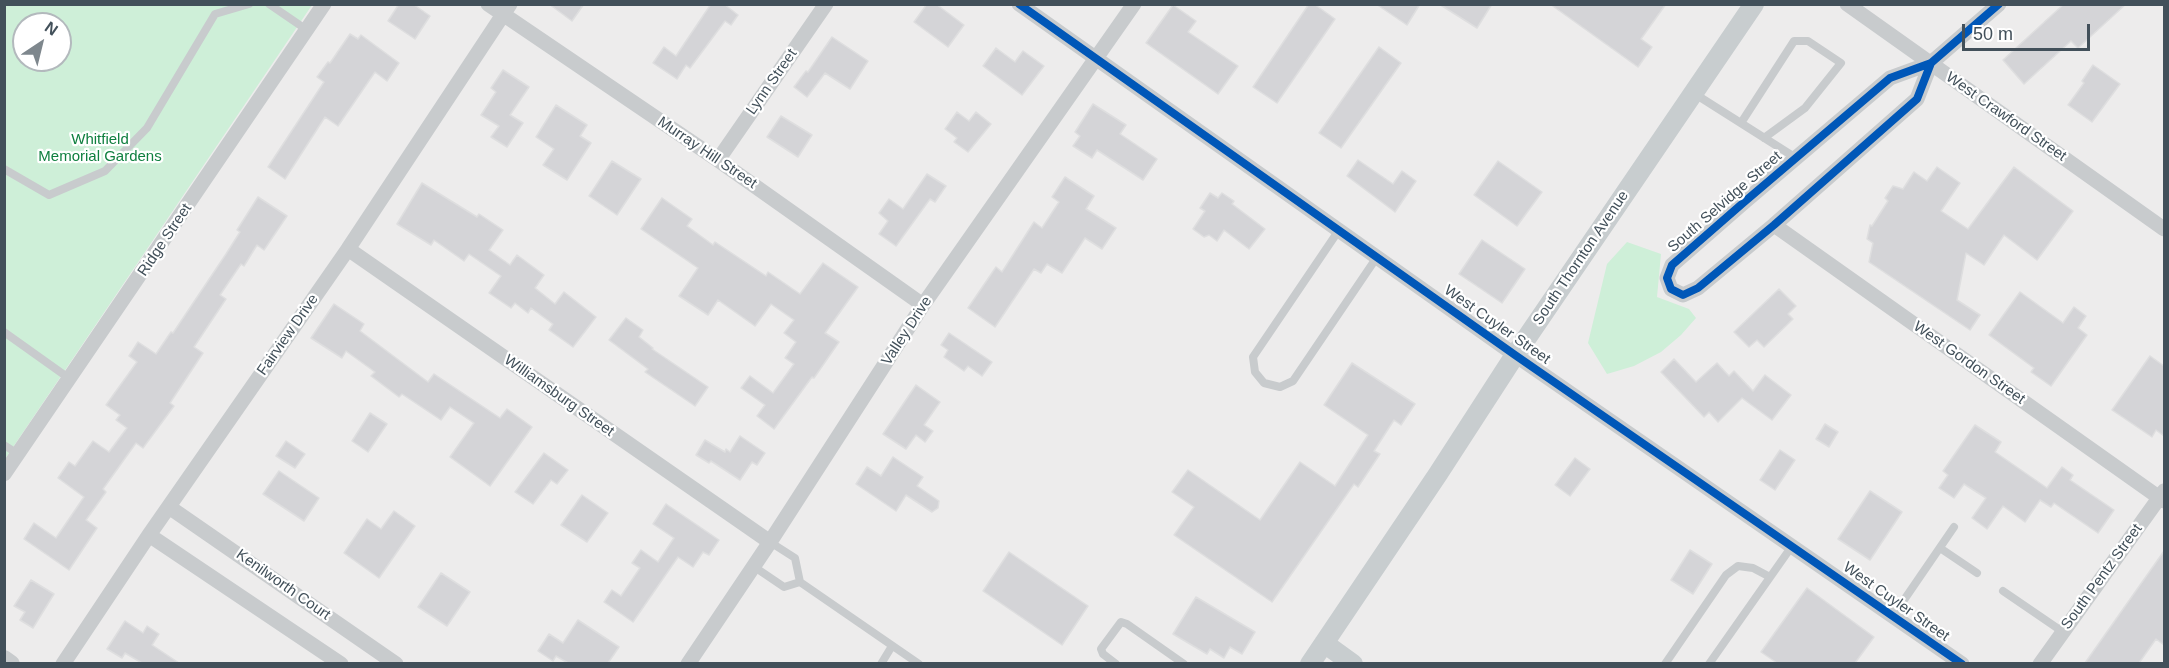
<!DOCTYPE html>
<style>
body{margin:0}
#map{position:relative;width:2169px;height:668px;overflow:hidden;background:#edecec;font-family:Arial,sans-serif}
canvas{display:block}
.frame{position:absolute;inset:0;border:6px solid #42505a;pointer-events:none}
.north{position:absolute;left:12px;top:12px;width:60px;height:60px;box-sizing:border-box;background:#fff;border:2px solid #b3b9bd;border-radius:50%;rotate:35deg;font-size:16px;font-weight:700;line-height:24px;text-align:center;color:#42505a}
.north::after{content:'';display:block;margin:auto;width:21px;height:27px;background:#7e878d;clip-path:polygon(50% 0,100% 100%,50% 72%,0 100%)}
.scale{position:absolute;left:1962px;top:24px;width:128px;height:27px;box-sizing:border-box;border:3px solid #42505a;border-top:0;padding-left:8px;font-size:18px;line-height:21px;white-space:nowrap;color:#42505a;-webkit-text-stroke:4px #fff;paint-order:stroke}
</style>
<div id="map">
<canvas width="2169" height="668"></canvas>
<div class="frame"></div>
<div class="north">N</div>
<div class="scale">50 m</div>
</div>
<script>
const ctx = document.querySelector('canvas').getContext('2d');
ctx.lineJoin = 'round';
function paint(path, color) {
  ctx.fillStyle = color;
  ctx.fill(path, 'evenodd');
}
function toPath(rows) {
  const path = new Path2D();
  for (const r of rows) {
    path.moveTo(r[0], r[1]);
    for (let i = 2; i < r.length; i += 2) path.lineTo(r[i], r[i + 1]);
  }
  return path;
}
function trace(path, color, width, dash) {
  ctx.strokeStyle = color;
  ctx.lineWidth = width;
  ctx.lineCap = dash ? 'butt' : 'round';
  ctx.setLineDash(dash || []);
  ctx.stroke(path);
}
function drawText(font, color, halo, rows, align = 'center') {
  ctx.font = font + ' Arial,sans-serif';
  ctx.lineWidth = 4.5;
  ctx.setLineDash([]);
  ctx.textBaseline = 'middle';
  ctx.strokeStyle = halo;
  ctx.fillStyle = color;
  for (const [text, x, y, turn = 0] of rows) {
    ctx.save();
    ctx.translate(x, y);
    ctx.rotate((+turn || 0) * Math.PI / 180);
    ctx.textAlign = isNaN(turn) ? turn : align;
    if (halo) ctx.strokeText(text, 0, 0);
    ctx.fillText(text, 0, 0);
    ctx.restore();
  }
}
paint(toPath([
 [5,5,312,5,5,459],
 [24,24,60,24,60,60,24,60],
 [1627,242,1661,254,1657,297,1689,309,1696,318,1681,335,1661,352,1634,366,1607,374,1588,343,1607,264]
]), '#ceefd8');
const building = toPath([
 [399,4,413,4,430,16,415,39,388,21,399,4],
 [549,4,584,4,572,21,549,4],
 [711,4,724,4,738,15,731,25,725,21,690,68,686,65,677,79,653,63,664,47,676,56,711,4],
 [927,4,936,4,964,25,948,47,914,22,927,4],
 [1309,4,1314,4,1335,19,1277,103,1253,87,1309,4],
 [1376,4,1420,4,1407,25,1376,4],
 [1439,4,1492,4,1477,28,1439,4],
 [1550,4,1666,4,1641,39,1652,47,1638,67,1550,4],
 [2064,4,2126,4,2078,48,2071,41,2024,84,2003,60,2064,4],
 [1173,5,1196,21,1188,32,1238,66,1218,94,1146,43,1173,5],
 [350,34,358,39,361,35,399,63,387,81,375,72,338,126,325,117,285,179,268,167,324,82,317,77,328,62,330,63,350,34],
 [832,37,868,61,850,89,825,73,807,97,794,87,806,71,808,72,832,37],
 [1379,47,1401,63,1341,148,1319,133,1379,47],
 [996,48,1015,62,1023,51,1044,66,1022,95,983,66,996,48],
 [2093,65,2120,84,2092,122,2068,105,2084,83,2082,81,2093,65],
 [503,70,529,87,510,115,523,123,507,147,491,137,499,126,481,115,496,92,491,88,503,70],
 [1093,104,1126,125,1120,134,1157,159,1143,180,1097,150,1092,158,1073,146,1080,136,1075,132,1093,104],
 [556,105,587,125,580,136,591,143,567,180,543,165,554,149,536,137,556,105],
 [957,112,969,121,976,112,991,124,968,152,954,142,957,138,945,129,957,112],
 [781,116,812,135,798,157,767,137,781,116],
 [1358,160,1393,184,1402,171,1416,181,1395,212,1347,176,1358,160],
 [612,161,641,179,617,215,589,196,612,161],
 [1498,161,1542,192,1517,226,1474,195,1498,161],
 [1937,167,1960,183,1941,211,1968,229,2014,167,2073,211,2037,260,2004,235,1984,265,1966,253,1957,300,1980,315,1970,330,1869,262,1873,243,1867,239,1870,225,1872,226,1888,201,1885,198,1893,186,1903,189,1914,172,1927,181,1937,167],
 [927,174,946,186,935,202,930,199,896,246,879,234,888,221,879,213,889,199,903,209,927,174],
 [1065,177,1094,196,1086,209,1116,228,1102,249,1085,238,1062,273,1047,264,1041,273,1034,269,995,327,968,308,996,267,1002,272,1034,222,1042,228,1059,202,1052,197,1065,177],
 [422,183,477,217,479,214,503,230,489,250,510,265,517,255,544,275,535,288,555,304,564,292,596,317,573,347,549,330,553,324,531,308,528,313,515,303,511,308,489,293,501,276,469,254,464,261,434,240,431,245,397,224,422,183],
 [1210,193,1218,198,1222,193,1234,201,1232,204,1265,229,1249,249,1224,230,1217,241,1209,235,1204,237,1193,229,1205,211,1200,208,1210,193],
 [258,197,287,216,264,250,257,245,244,266,241,264,220,295,226,299,194,347,203,353,170,403,174,406,143,448,136,443,103,489,106,492,86,520,97,528,69,570,24,539,34,523,56,538,84,497,58,478,69,462,75,466,93,441,109,452,127,428,116,420,120,415,106,405,137,362,129,356,138,342,156,354,171,332,173,333,226,254,240,232,237,230,258,197],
 [662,198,692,219,687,226,713,245,715,242,766,276,768,272,800,294,823,263,858,287,825,333,839,342,814,378,812,377,774,429,757,416,765,405,741,388,750,376,773,393,794,364,785,358,796,342,784,333,794,320,771,304,755,326,718,300,708,315,679,296,698,268,641,229,662,198],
 [1482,240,1525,269,1502,303,1459,274,1482,240],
 [1779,289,1796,306,1788,314,1793,319,1764,347,1757,340,1749,347,1734,332,1779,289],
 [2020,292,2063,323,2074,307,2086,316,2078,328,2087,335,2051,386,2031,372,2034,368,1989,335,2020,292],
 [334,304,364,324,360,331,428,382,434,374,500,418,507,409,532,427,490,486,450,457,474,423,450,407,441,420,402,394,399,397,371,376,375,372,346,351,342,358,311,338,334,304],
 [626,318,643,330,639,337,653,348,652,349,708,387,695,406,645,372,648,369,609,340,626,318],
 [949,333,992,362,982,376,968,366,964,371,944,357,948,350,941,345,949,333],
 [2150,356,2164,366,2164,436,2156,430,2152,437,2112,410,2150,356],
 [1674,359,1696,382,1717,363,1729,376,1734,371,1753,391,1765,375,1791,395,1772,420,1742,398,1718,422,1709,412,1704,417,1661,372,1674,359],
 [1352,363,1415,404,1401,425,1394,420,1374,451,1380,454,1358,487,1354,484,1272,602,1174,535,1194,507,1172,492,1188,470,1260,520,1300,462,1335,486,1368,435,1324,405,1352,363],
 [916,385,940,402,924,425,933,431,925,442,916,435,906,449,883,434,916,385],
 [370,413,387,424,368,452,352,441,370,413],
 [1825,424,1838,432,1829,447,1816,439,1825,424],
 [1975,425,2001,442,1995,452,2047,488,2062,467,2073,475,2070,480,2114,510,2098,533,2054,503,2051,507,2040,500,2025,522,2003,506,1987,529,1972,518,1986,498,1964,484,1954,498,1939,488,1948,475,1943,471,1975,425],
 [740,436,765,453,757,465,752,462,740,480,711,461,709,463,696,455,705,440,725,452,726,449,730,452,740,436],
 [286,441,305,454,295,468,276,456,286,441],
 [1780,450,1795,460,1775,490,1760,480,1780,450],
 [544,453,568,470,557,484,551,480,533,504,515,492,544,453],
 [893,457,923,477,917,486,939,501,938,508,932,512,906,495,896,511,856,484,867,467,881,476,893,457],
 [1575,458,1590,469,1570,496,1555,485,1575,458],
 [279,471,319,498,304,521,263,494,279,471],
 [1870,491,1902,512,1870,560,1838,539,1870,491],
 [582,495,608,513,587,542,561,525,582,495],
 [666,504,719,540,709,555,703,552,693,567,678,557,633,622,604,602,612,590,621,596,640,568,632,563,641,550,658,562,674,538,653,524,666,504],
 [394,511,415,526,379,578,344,553,367,519,381,529,394,511],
 [1690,550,1712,564,1693,594,1671,580,1690,550],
 [2164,551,2164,645,2156,639,2139,663,2085,663,2164,551],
 [1009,552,1088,606,1062,645,983,591,1009,552],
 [441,573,470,592,447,626,418,607,441,573],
 [31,580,54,594,33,628,20,620,25,612,14,606,31,580],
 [1807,588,1874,637,1855,663,1777,663,1761,652,1807,588],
 [1196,597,1255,632,1242,654,1230,647,1224,658,1210,649,1207,654,1173,634,1196,597],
 [578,620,619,647,608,663,568,663,556,656,553,661,538,651,549,634,563,643,578,620],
 [125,621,143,633,147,626,159,634,152,645,179,663,142,663,125,653,122,658,107,649,125,621]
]);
paint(building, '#d4d4d7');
trace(building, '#dededf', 1.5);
trace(toPath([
 [269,4,307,30],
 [1695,94,1796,158],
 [1741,123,1794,41,1808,41,1841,63,1805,108,1764,138],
 [4,169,49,195,105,171,147,128,215,14,249,4],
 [1339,230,1253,357,1255,372,1264,383,1280,387,1293,381,1377,257],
 [4,332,70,379],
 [4,445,18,454],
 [770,542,795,558,800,582,919,664],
 [1940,548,1977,573],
 [753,566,784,587,800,582],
 [2003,591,2063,632],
 [1893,616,1954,527],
 [881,664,892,646],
 [1116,664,1103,654,1101,649,1121,622,1127,624,1184,664],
 [1665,664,1726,575,1738,566,1753,568,1770,577],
 [1709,664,1792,546]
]), '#c8cbcd', 8);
trace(toPath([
 [488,4,718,160,923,305],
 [1019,4,1515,355,1962,664],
 [1847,4,2164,229],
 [1931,63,1917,99,1774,225,1698,288,1683,295,1671,289,1667,278,1672,265,1743,203,1890,78,1931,63,1999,4],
 [718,160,826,4],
 [1774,225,2164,501],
 [348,249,770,542],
 [4,474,324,4],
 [169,507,396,664],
 [149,535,341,664],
 [63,664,149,535,348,249,510,4],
 [688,664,770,542,923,305,1134,4],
 [2040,664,2164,491]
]), '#c8cbcd', 15);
trace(toPath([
 [4,659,11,664]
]), '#c8cbcd', 18);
trace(toPath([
 [1324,643,1353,664],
 [1310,664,1438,474,1515,355,1754,4]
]), '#c8cdcf', 20);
trace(toPath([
 [1019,4,1515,355,1962,664],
 [1931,63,1917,99,1774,225,1698,288,1683,295,1671,289,1667,278,1672,265,1743,203,1890,78,1931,63,1999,4]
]), '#0057b8', 8);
drawText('15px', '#42505a', '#fff', [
 ["Lynn Street",772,82,-55],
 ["West Crawford Street",2006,117,35],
 ["Murray Hill Street",707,153,34],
 ["South Selvidge Street",1725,202,-41],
 ["Ridge Street",165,240,-56],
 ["South Thornton Avenue",1581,258,-56],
 ["West Cuyler Street",1497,325,35],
 ["Valley Drive",907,331,-57],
 ["Fairview Drive",288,335,-55],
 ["West Gordon Street",1969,363,35],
 ["Williamsburg Street",559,396,35],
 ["South Pentz Street",2102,577,-54],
 ["Kenilworth Court",283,585,35],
 ["West Cuyler Street",1896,602,35]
]);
drawText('15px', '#0f7f3f', '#fff', [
 ["Whitfield",100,140],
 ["Memorial Gardens",100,157]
]);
</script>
